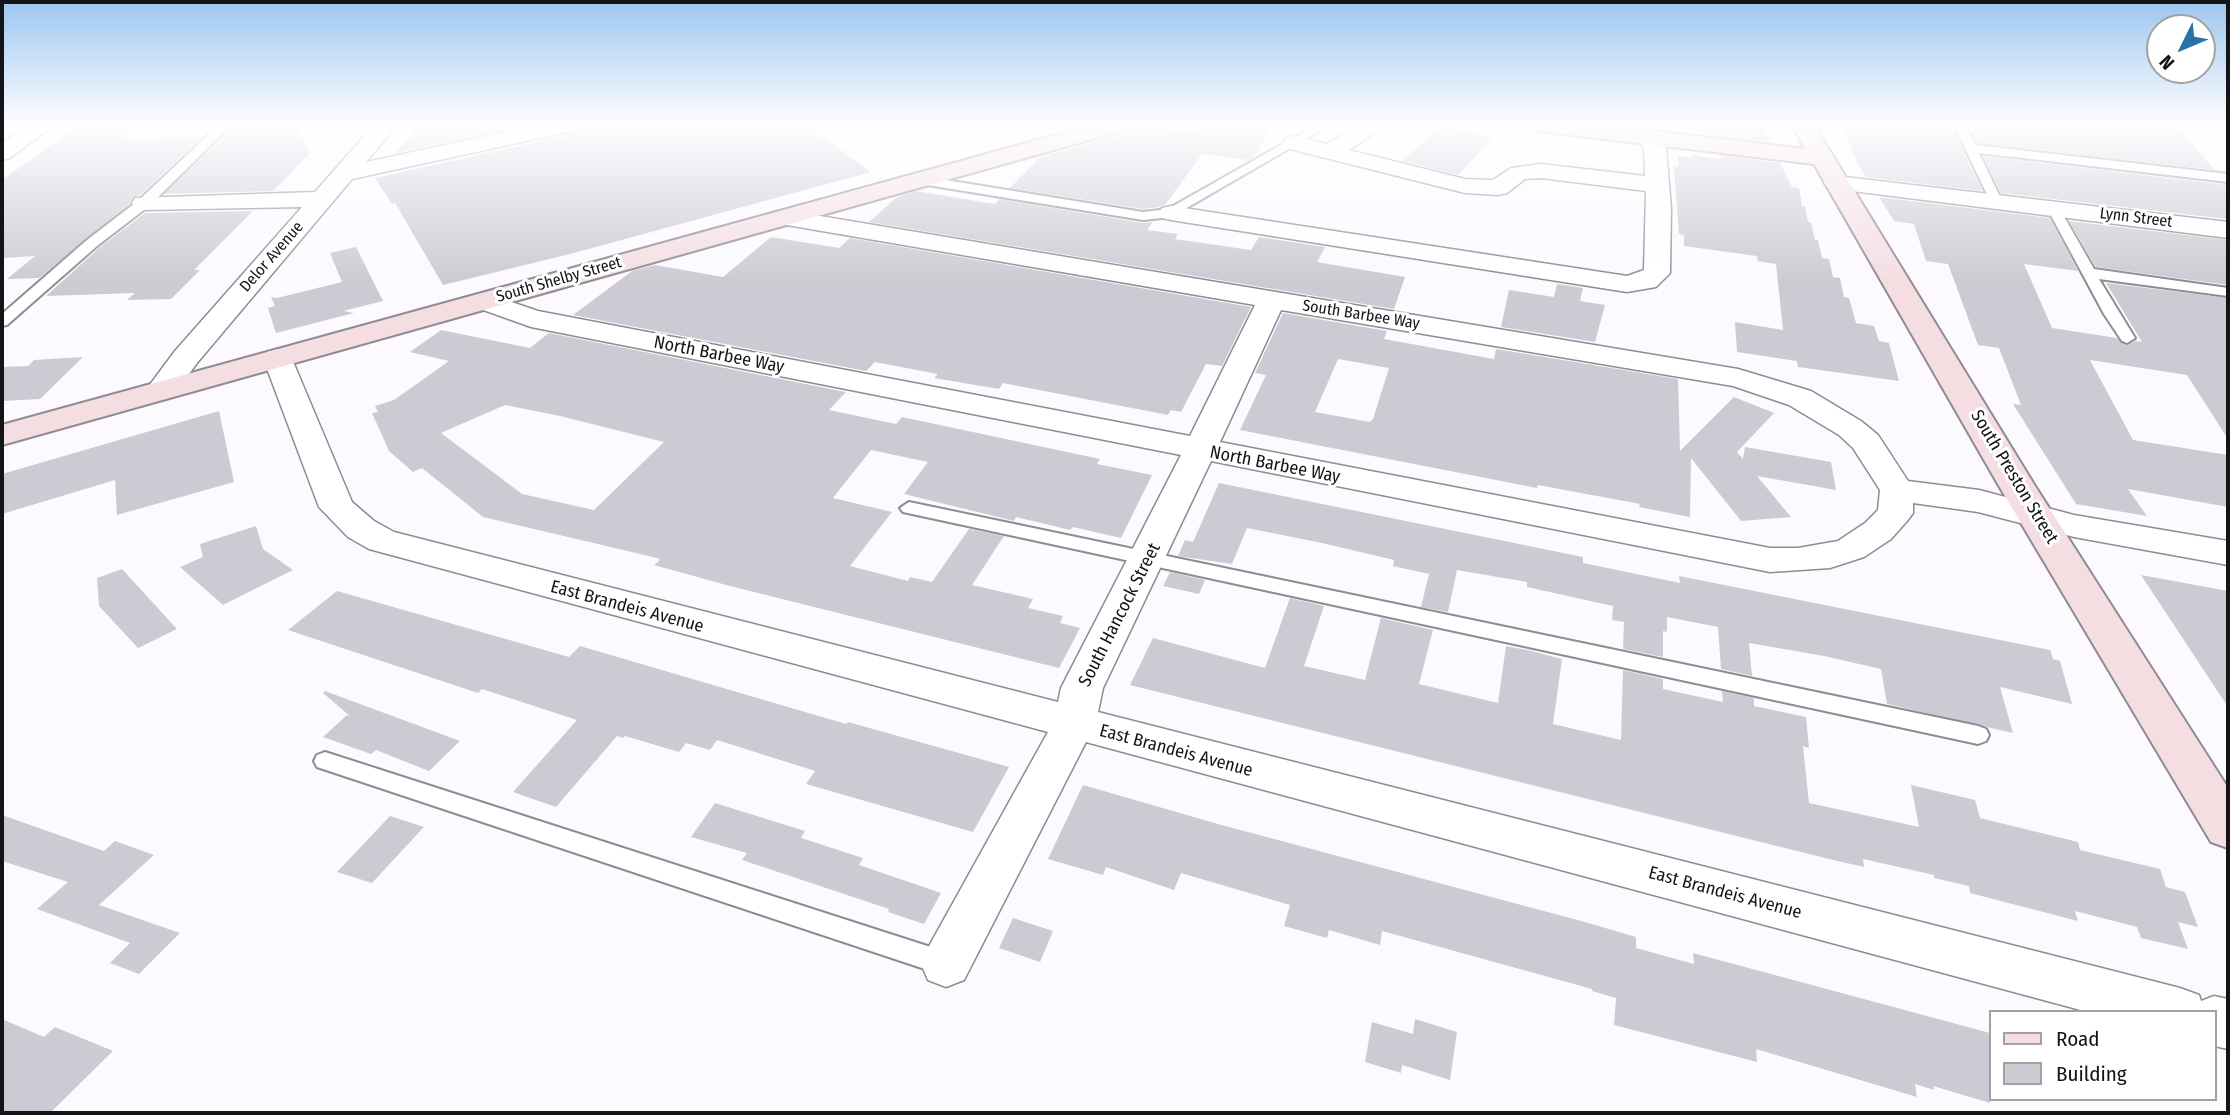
<!DOCTYPE html>
<style>
body{margin:0}
#map{position:relative;width:2230px;height:1115px;overflow:hidden;background:#fcfaff;font-family:"Fira Sans Condensed",sans-serif}
canvas{display:block}
.frame{position:absolute;inset:0;border:4px solid #141316;pointer-events:none}
.legend{position:absolute;left:1989px;top:1010px;width:228px;height:91px;box-sizing:border-box;background:#fff;border:2px solid #a1a1a2;margin:0;padding:9px 12px;list-style:none;font-size:21px;color:#141316}
.legend li{display:flex;align-items:center;gap:14px;height:35px}
.legend b{width:35px;border:2px solid #a1a1a2}
.north{position:absolute;left:2146px;top:14px;width:70px;height:70px;box-sizing:border-box;background:#fff;border:2px solid #a1a1a2;border-radius:50%;rotate:227deg;font-size:19px;font-weight:700;line-height:28px;text-align:center;color:#141316}
.north::after{content:'';display:block;margin:auto;width:24px;height:32px;background:#2674a6;clip-path:polygon(50% 0,100% 100%,50% 72%,0 100%)}
</style>
<div id="map">
<canvas width="2230" height="1115"></canvas>
<div class="frame"></div>
<ul class="legend">
<li><b style="height:9px;background:#f4dee2"></b>Road</li>
<li><b style="height:19px;background:#cdcad3"></b>Building</li>
</ul>
<div class="north">N</div>
</div>
<script>
const ctx = document.querySelector('canvas').getContext('2d');
ctx.lineJoin = 'round';
function paint(path, color) {
  ctx.fillStyle = color;
  ctx.fill(path, 'evenodd');
}
function toPath(rows) {
  const path = new Path2D();
  for (const r of rows) {
    path.moveTo(r[0], r[1]);
    for (let i = 2; i < r.length; i += 2) path.lineTo(r[i], r[i + 1]);
  }
  return path;
}
function trace(path, color, width, dash) {
  ctx.strokeStyle = color;
  ctx.lineWidth = width;
  ctx.lineCap = dash ? 'butt' : 'round';
  ctx.setLineDash(dash || []);
  ctx.stroke(path);
}
function drawText(font, color, halo, rows, align = 'center') {
  ctx.font = font + ' "Fira Sans Condensed",sans-serif';
  ctx.lineWidth = 6;
  ctx.setLineDash([]);
  ctx.textBaseline = 'middle';
  ctx.strokeStyle = halo;
  ctx.fillStyle = color;
  for (const [text, x, y, turn = 0] of rows) {
    ctx.save();
    ctx.translate(x, y);
    ctx.rotate((+turn || 0) * Math.PI / 180);
    ctx.textAlign = isNaN(turn) ? turn : align;
    if (halo) ctx.strokeText(text, 0, 0);
    ctx.fillText(text, 0, 0);
    ctx.restore();
  }
}
paint(toPath([
 [79,125,138,125,123,137,130,137,125,140,202,137,140,195,133,197,130,204,39,278,7,279,35,256,2,258,2,180],
 [419,125,526,125,396,153],
 [582,125,816,125,816,132,871,172,570,254,443,285,395,203,392,204,375,178,577,133],
 [1131,125,1154,125,1154,127,1192,133,1198,125,1271,128,1254,157,1249,160,1202,154,1165,205,1159,207,1143,209,1010,188,1040,157,1126,133],
 [1701,125,1762,125,1770,142,1707,135],
 [1842,125,1920,125,1953,129,1982,191,1866,177,1857,162],
 [1974,125,2152,125,2177,127,2215,170,1977,143,1971,131,1977,131],
 [1440,126,1488,136,1492,138,1458,175,1403,161],
 [297,127,310,153,273,191,164,194,231,129],
 [1692,155,1722,159,1720,155,1780,163,1792,187,1799,188,1802,206,1805,206,1808,222,1811,222,1815,240,1818,240,1822,258,1829,259,1833,277,1840,278,1844,297,1849,298,1856,323,1874,326,1879,341,1889,343,1899,381,1798,367,1797,361,1737,352,1735,322,1783,330,1776,264,1758,261,1757,256,1684,246,1684,235,1679,234,1674,167,1678,167,1678,156,1692,157],
 [1983,156,2228,185,2228,219,2001,193],
 [916,191,995,204,999,199,1143,223,1153,222,1147,230,1178,234,1175,239,1251,250,1259,237,1325,247,1317,262,1405,277,1394,309,869,222,897,197],
 [1879,197,2050,218,2078,271,2024,264,2052,328,2117,338,2126,345,2136,341,2142,342,2106,283,2228,298,2228,439,2187,375,2090,360,2133,440,2228,455,2228,507,2128,489,2147,516,2076,504,2013,404,2021,405,1999,348,1978,345,1948,264,1926,261,1914,224,1894,221],
 [253,211,194,270,200,270,171,299,127,300,135,293,46,296,99,248,145,213],
 [2069,221,2228,240,2228,285,2096,267],
 [771,237,839,248,850,238,1251,307,1222,366,1206,364,1181,412,1171,410,1168,415,1003,383,999,389,934,378,938,374,875,362,866,371,573,315,632,271,655,265,723,277],
 [356,247,383,301,343,311,354,313,276,333,268,308,275,306,271,297,277,298,342,282,330,253],
 [1557,284,1583,288,1580,301,1605,305,1595,342,1501,327,1509,290,1554,297],
 [1283,313,1387,331,1384,339,1494,359,1496,349,1678,379,1680,451,1734,397,1774,413,1737,452,1743,459,1745,447,1831,462,1836,490,1757,476,1791,517,1741,521,1691,458,1690,517,1639,507,1640,504,1538,485,1537,488,1240,430,1266,375,1255,373],
 [1338,359,1389,368,1373,419,1370,422,1315,412],
 [441,330,530,348,549,333,846,392,829,410,896,424,902,417,1100,459,1097,464,1152,475,1121,538,1073,527,1070,530,1016,517,1014,521,904,494,928,462,871,450,833,498,892,512,850,566,908,581,910,577,932,582,969,529,1004,536,972,585,1033,599,1028,608,1063,616,1060,623,1080,628,1059,668,730,586,654,565,660,560,657,558,483,517,422,468,413,472,389,451,372,413,378,412,375,406,394,400,449,361,410,352],
 [505,405,560,416,664,442,594,510,522,494,441,433],
 [83,357,40,399,2,401,2,367,28,366,34,360],
 [219,411,234,482,117,515,115,480,2,514,2,474],
 [1219,483,1583,557,1583,563,1680,583,1679,576,2050,650,2053,659,2060,661,2072,704,2000,687,2013,733,1887,704,1881,669,1824,656,1749,643,1752,676,1721,669,1718,627,1667,617,1667,632,1663,631,1663,657,1623,649,1624,622,1612,620,1613,606,1527,587,1527,582,1457,570,1448,612,1421,607,1429,574,1393,566,1394,560,1322,543,1247,528,1232,564,1178,556,1185,540,1193,542],
 [256,526,263,549,293,570,223,605,180,567,203,557,200,544],
 [122,569,177,629,138,648,99,606,97,578],
 [1170,572,1205,580,1199,594,1163,586],
 [2141,575,2228,591,2228,707],
 [337,591,569,657,580,646,846,724,848,722,1009,767,973,832,806,784,815,771,717,740,710,750,686,743,679,752,625,736,623,738,617,736,556,807,513,792,577,720,482,689,478,693,288,630],
 [1290,598,1324,606,1304,666,1365,680,1381,618,1433,630,1419,684,1498,703,1506,646,1532,651,1562,659,1553,724,1621,740,1623,670,1663,679,1663,689,1723,702,1722,691,1754,698,1754,706,1806,717,1809,748,1803,746,1809,803,1919,827,1911,785,1975,800,1980,818,2078,842,2080,850,2160,869,2166,887,2185,892,2198,927,2178,922,2188,949,2141,938,2137,927,2075,911,2078,921,1970,893,1969,886,1934,878,1934,875,1863,859,1864,867,1829,859,1130,685,1153,638,1265,668],
 [325,691,460,741,429,771,376,750,371,754,323,737,347,715,350,716,323,693],
 [1083,785,1218,824,1585,922,1636,937,1636,948,1694,964,1693,953,1990,1033,1990,1103,1933,1086,1934,1090,1915,1084,1917,1097,1756,1049,1757,1062,1614,1025,1616,998,1592,991,1592,989,1382,931,1380,945,1329,930,1327,938,1284,926,1290,905,1181,873,1174,890,1106,867,1103,875,1048,859],
 [715,803,805,831,801,838,863,858,859,865,941,893,924,924,888,912,889,909,742,860,747,853,691,837],
 [2,815,104,851,115,841,154,855,99,905,180,933,139,974,110,963,130,943,37,909,68,882,2,861],
 [390,816,424,827,372,883,337,872],
 [1013,918,1053,931,1040,962,999,948],
 [2,1019,44,1037,55,1027,113,1051,50,1113,2,1113],
 [1415,1019,1457,1032,1450,1080,1402,1065,1401,1073,1365,1062,1372,1022,1413,1034]
]), '#cdcad3');
const service = toPath([
 [219,125,231,125,149,206,97,246,7,325,2,326,2,314,87,240,139,200,219,125],
 [1316,125,1330,125,1171,217,1143,220,921,184,915,180,921,176,1143,212,1168,209,1316,125],
 [1954,125,1966,125,1975,145,2228,174,2228,182,1979,153,2002,201,1996,205,1990,201,1954,125],
 [2053,204,2059,208,2094,269,2228,288,2228,296,2099,279,2135,338,2127,343,2122,341,2104,314,2047,208,2053,204],
 [909,502,1978,726,1986,729,1989,735,1986,741,1978,744,903,512,900,508,909,502],
 [325,752,946,952,955,955,959,964,955,973,946,976,317,767,314,761,317,755,325,752]
]);
const minor = toPath([
 [29,125,54,125,10,158,2,160,2,143,29,125],
 [374,125,397,125,366,162,538,125,579,125,576,130,568,132,352,179,197,363,172,397,161,399,150,397,146,390,175,351,302,207,144,210,135,208,132,203,135,198,315,192,374,125],
 [1360,125,1386,125,1349,150,1465,179,1493,180,1511,168,1541,164,1645,176,1644,148,1635,137,1638,132,1646,130,1654,132,1666,147,1671,208,1670,273,1656,287,1627,292,1171,220,1162,218,1159,213,1162,208,1171,206,1627,276,1644,270,1646,191,1541,178,1525,179,1507,193,1498,195,1465,193,1286,148,1283,143,1286,138,1294,136,1327,144,1360,125],
 [1836,176,2228,222,2228,238,1828,188,1824,183,1828,178,1836,176],
 [784,210,1738,369,1811,391,1861,421,1878,435,1908,481,1979,490,2074,515,2228,541,2228,565,2074,537,1978,512,1913,503,1913,513,1907,521,1891,539,1864,557,1830,568,1770,572,1211,461,1103,688,1098,712,2180,988,2199,995,2201,1001,2214,996,2228,999,2228,1049,2214,1046,2214,1012,2088,1012,1086,742,964,980,946,987,928,980,921,964,928,948,1048,732,369,549,348,537,319,507,263,358,267,352,278,349,289,352,352,502,374,521,394,532,1058,702,1061,688,1181,455,531,327,475,307,471,301,475,295,485,293,538,311,1190,436,1255,305,775,223,771,218,775,213,784,210],
 [1281,310,1733,386,1789,405,1839,435,1853,448,1880,490,1878,510,1865,523,1838,541,1798,548,1770,548,1220,442,1281,310]
]);
const secondary = toPath([
 [1092,125,1128,125,1125,130,2,445,2,425,1092,125],
 [1535,125,1603,125,1805,149,1792,125,1814,125,2035,486,2228,788,2228,848,2211,842,1999,486,1814,164,1546,132,1538,130,1535,125]
]);
trace(service, '#8f8b93', 4);
trace(minor, '#8f8b93', 3);
trace(secondary, '#8f8b93', 4);
paint(service, '#fff');
paint(minor, '#fff');
paint(secondary, '#f4dee2');
const sky = ctx.createLinearGradient(0, 0, 0, 281);
sky.addColorStop(0, '#9cc6ef');
sky.addColorStop(0.44, '#fefdff');
sky.addColorStop(1, '#fefdff00');
ctx.fillStyle = sky;
ctx.fillRect(0, 0, 2230, 281);
drawText('16px', '#141316', '#fff', [
 ["Lynn Street",2136,218,7],
 ["Delor Avenue",272,257,-49],
 ["South Shelby Street",559,280,-16],
 ["South Barbee Way",1361,315,9]
]);
drawText('18px', '#141316', '#fff', [
 ["North Barbee Way",719,355,11],
 ["North Barbee Way",1275,465,11],
 ["South Preston Street",2014,477,59],
 ["East Brandeis Avenue",627,607,15],
 ["South Hancock Street",1120,615,-63],
 ["East Brandeis Avenue",1176,751,15],
 ["East Brandeis Avenue",1725,893,15]
]);
</script>
